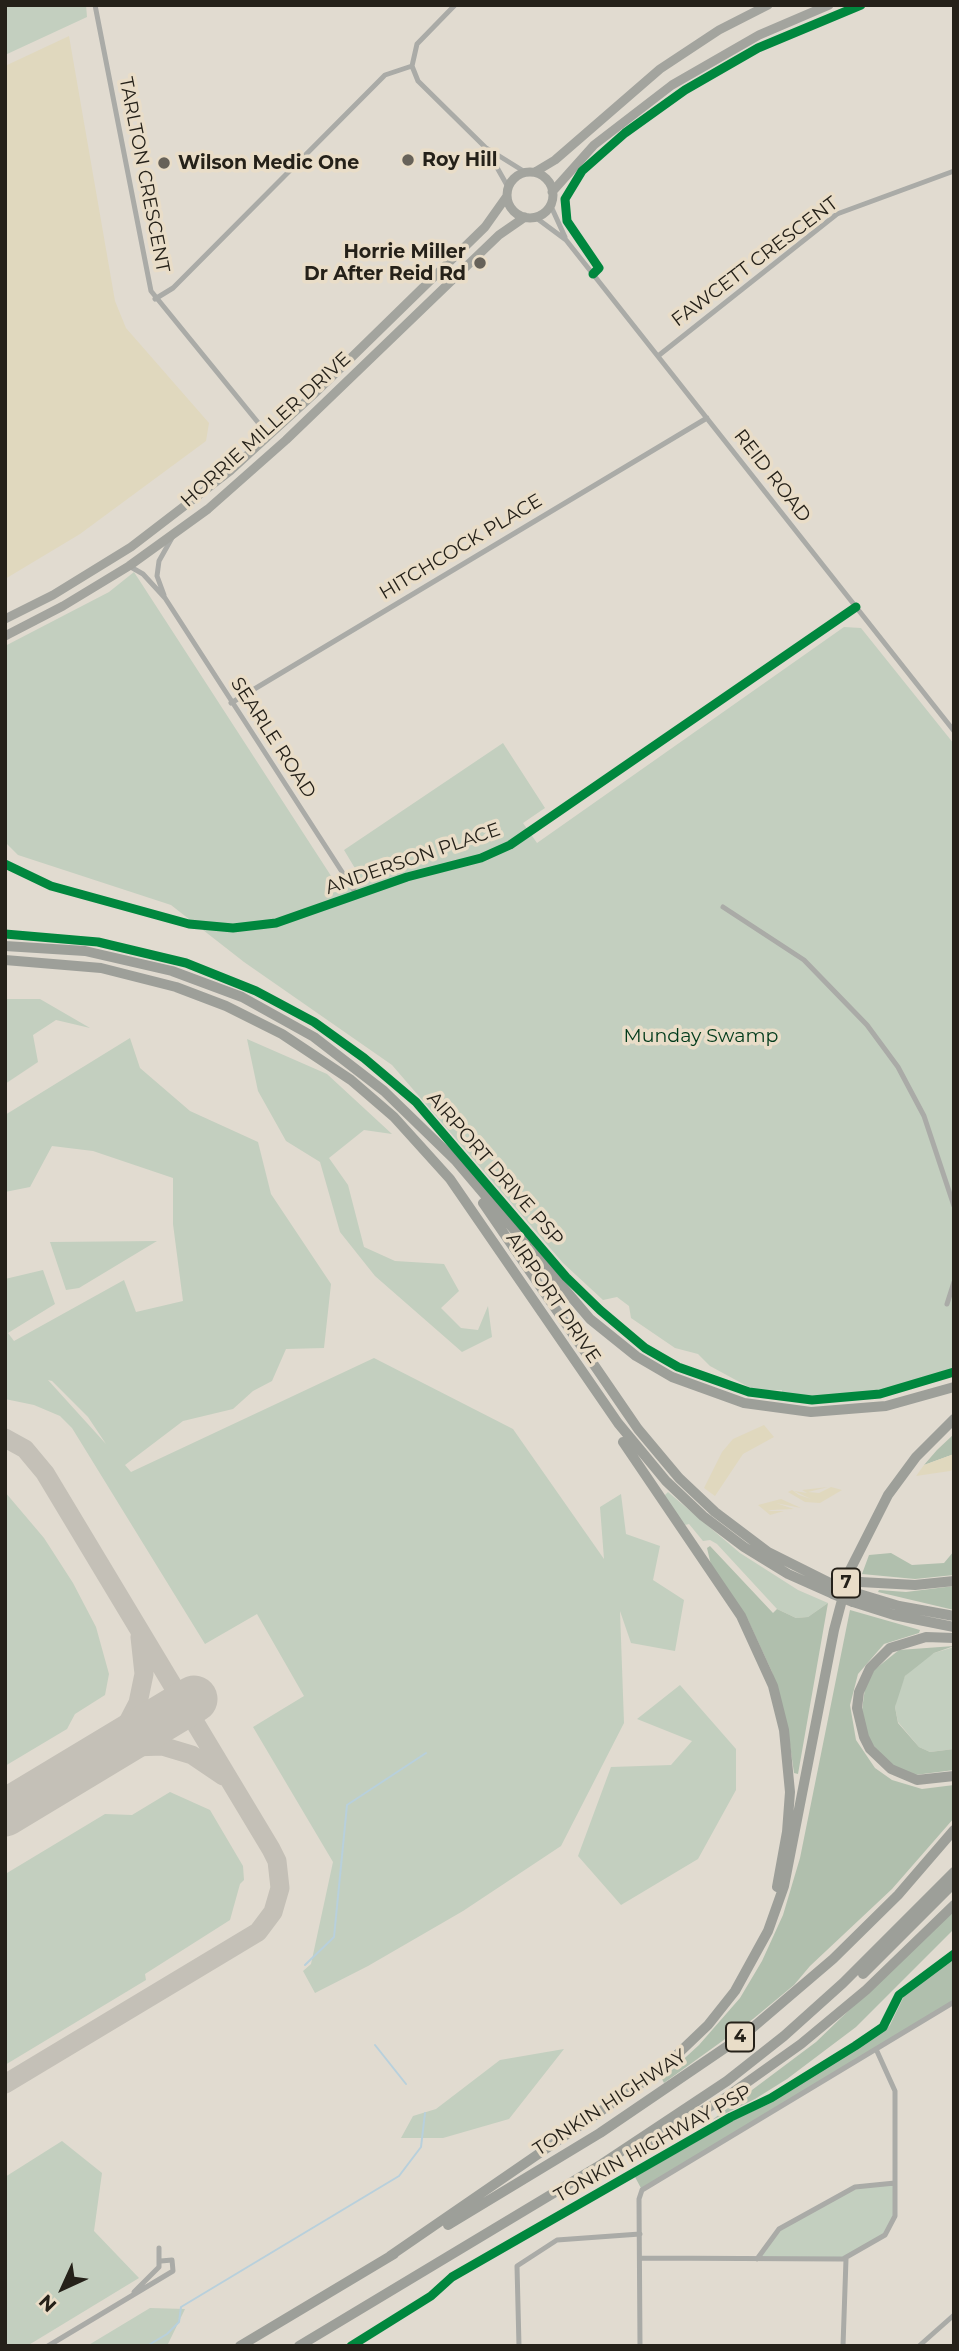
<!DOCTYPE html>
<style>
body{margin:0}
#map{position:relative;width:959px;height:2351px;overflow:hidden;background:#e1dbd0;font-family:Montserrat,sans-serif}
canvas{display:block}
.frame{position:absolute;inset:0;border:7px solid #252119;pointer-events:none}
.north{position:absolute;left:28px;top:2253px;width:70px;height:70px;-webkit-text-stroke:5px #e9ddc8;paint-order:stroke;rotate:225deg;font-size:19px;font-weight:700;line-height:28px;text-align:center;color:#252119}
.north::after{content:'';display:block;margin:auto;width:24px;height:32px;background:#252119;clip-path:polygon(50% 0,100% 100%,50% 72%,0 100%)}
</style>
<div id="map">
<canvas width="959" height="2351"></canvas>
<div class="frame"></div>
<div class="north">N</div>
</div>
<script>
const ctx = document.querySelector('canvas').getContext('2d');
ctx.lineJoin = 'round';
function paint(path, color) {
  ctx.fillStyle = color;
  ctx.fill(path, 'evenodd');
}
function toPath(rows) {
  const path = new Path2D();
  for (const r of rows) {
    if (r.length === 3) {
      path.moveTo(r[0] + r[2], r[1]);
      path.arc(r[0], r[1], r[2], 0, 2 * Math.PI);
      continue;
    }
    path.moveTo(r[0], r[1]);
    for (let i = 2; i < r.length; i += 2) path.lineTo(r[i], r[i + 1]);
  }
  return path;
}
function trace(path, color, width, dash) {
  ctx.strokeStyle = color;
  ctx.lineWidth = width;
  ctx.lineCap = dash ? 'butt' : 'round';
  ctx.setLineDash(dash || []);
  ctx.stroke(path);
}
function drawText(font, color, halo, rows, align = 'center') {
  ctx.font = font + ' Montserrat,sans-serif';
  ctx.lineWidth = 7;
  ctx.setLineDash([]);
  ctx.textBaseline = 'middle';
  ctx.strokeStyle = halo;
  ctx.fillStyle = color;
  for (const [text, x, y, turn = 0] of rows) {
    ctx.save();
    ctx.translate(x, y);
    ctx.rotate((+turn || 0) * Math.PI / 180);
    ctx.textAlign = isNaN(turn) ? turn : align;
    if (halo) ctx.strokeText(text, 0, 0);
    ctx.fillText(text, 0, 0);
    ctx.restore();
  }
}
paint(toPath([
 [5,5,86,5,87,17,5,55],
 [134,572,335,882,356,870,344,850,503,743,545,808,523,823,537,843,844,627,861,628,954,744,954,1369,884,1392,802,1397,782,1396,782,1390,756,1391,710,1366,698,1354,675,1348,631,1318,629,1306,617,1297,603,1300,563,1263,392,1065,244,962,171,905,18,855,5,842,5,646,109,592],
 [5,999,40,999,90,1028,56,1020,33,1035,38,1062,5,1084],
 [130,1038,140,1068,190,1111,258,1142,271,1194,331,1284,324,1348,286,1349,272,1381,253,1391,233,1409,183,1421,125,1465,131,1472,374,1358,513,1429,604,1559,600,1507,621,1494,626,1534,660,1546,653,1580,684,1600,675,1651,631,1643,620,1611,624,1723,561,1846,463,1911,368,1966,315,1993,303,1971,311,1964,333,1862,253,1727,304,1696,257,1614,205,1644,72,1428,60,1416,34,1405,5,1399,5,1279,43,1270,55,1304,8,1333,14,1341,124,1280,136,1312,183,1301,173,1224,173,1178,93,1151,52,1146,30,1187,5,1192,5,1115],
 [48,1380,52,1381,88,1417,106,1444],
 [247,1039,327,1074,392,1134,364,1130,329,1158,348,1185,364,1247,395,1261,444,1264,459,1291,441,1308,461,1328,478,1330,488,1306,492,1337,462,1352,375,1276,340,1232,320,1162,286,1141,258,1091],
 [157,1241,79,1288,66,1290,50,1242],
 [5,1492,44,1538,73,1583,96,1627,109,1674,105,1695,75,1714,67,1729,5,1766],
 [668,1492,740,1553,798,1590,828,1603,808,1617,796,1618,777,1609,717,1544,710,1540,703,1541,689,1524,685,1525,664,1496],
 [954,1647,954,1749,930,1752,919,1747,898,1722,895,1707,898,1691,905,1676,919,1662,934,1653],
 [680,1685,736,1749,736,1790,698,1859,621,1905,578,1856,611,1767,671,1765,692,1741,637,1719],
 [170,1792,210,1810,243,1866,244,1880,240,1884,230,1920,145,1974,146,1980,5,2065,5,1870,7,1873,105,1814,132,1815],
 [564,2049,509,2119,443,2138,401,2138,413,2116,436,2109,500,2060],
 [62,2141,102,2173,94,2231,139,2278,27,2346,5,2346,5,2177],
 [895,2183,895,2216,890,2230,846,2259,757,2259,773,2234,855,2187],
 [150,2308,185,2309,167,2346,87,2346]
]), '#c3cfbf');
paint(toPath([
 [954,1434,954,1454,924,1465,937,1450],
 [710,1546,773,1613,777,1609,796,1618,808,1617,828,1603,798,1774,794,1773,790,1745,772,1672,748,1620,711,1565,707,1548],
 [954,1551,954,1575,915,1579,862,1574,869,1555,891,1553,912,1565,944,1563],
 [954,1586,954,1610,878,1592,879,1590,906,1592],
 [850,1610,920,1630,919,1633,884,1644,858,1674,850,1705,856,1740,875,1768,892,1780,922,1789,954,1785,954,1818,892,1889,810,1966,794,1985,753,2019,664,2083,662,2079,699,2045,740,1998,762,1961,783,1915,800,1858],
 [954,1646,934,1653,905,1676,895,1707,898,1723,919,1747,930,1752,954,1749,954,1770,915,1775,895,1769,869,1741,862,1710,865,1688,874,1670,899,1650],
 [954,1909,954,1929,856,2027,787,2079,755,2099,712,2120,816,2042],
 [954,1958,954,2002,642,2190,635,2177,736,2119,773,2102,884,2031,890,2025,904,1996]
]), '#b0bfad');
paint(toPath([
 [69,36,115,301,126,328,209,423,206,441,80,534,5,579,5,66],
 [764,1425,774,1437,743,1454,715,1496,704,1488,722,1452,733,1439],
 [954,1454,954,1469,950,1471,916,1476,924,1465],
 [828,1487,808,1492,819,1493,831,1487,842,1490,820,1503,805,1502,788,1492,792,1490,799,1495,811,1499,794,1491,807,1493,802,1490],
 [781,1499,801,1508,776,1503,794,1509,771,1510,768,1511,784,1511,770,1515,758,1505]
]), '#e0d8be');
trace(toPath([
 [305,1965,334,1937,347,1805,426,1753],
 [375,2045,406,2084],
 [147,2346,167,2334,179,2322,181,2307,399,2176,421,2147,425,2113]
]), '#b8d0dc', 2);
trace(toPath([
 [5,1438,25,1449,45,1473,271,1849,277,1861,280,1888,273,1912,258,1932,5,2084],
 [102,1756,134,1747,162,1746,192,1755,223,1776],
 [95,1759,125,1728,138,1703,144,1674,140,1637]
]), '#c4c0b7', 19);
trace(toPath([
 [5,1813,194,1699]
]), '#c4c0b7', 47);
trace(toPath([
 [95,5,151,291,269,436],
 [455,5,417,44,412,66,418,81,486,148,508,187],
 [488,149,525,172],
 [550,204,565,237],
 [535,217,566,240,954,731],
 [155,299,173,288,385,75,412,66],
 [658,356,837,214,954,171],
 [129,566,143,574,165,598,357,895],
 [164,595,157,576,159,561,173,536],
 [231,703,707,418],
 [5,864,51,886,189,924,233,928,276,923,407,877,481,858,510,845,856,607],
 [723,907,804,960,867,1025,898,1067,924,1116,954,1206],
 [947,1304,954,1282],
 [640,2258,843,2259,885,2235,895,2216,895,2091,876,2049],
 [757,2259,779,2229,855,2187,895,2183],
 [134,2292,159,2267,159,2248],
 [48,2346,173,2271,172,2260,161,2261],
 [519,2346,517,2266,557,2240,640,2234],
 [640,2346,639,2199,642,2190,954,2002],
 [843,2346,846,2259],
 [919,2346,954,2315]
]), '#aaaba7', 5);
trace(toPath([
 [535,172,555,160,660,69,719,30,768,5],
 [530,195,23],
 [552,192,594,145,672,85,759,35,829,5],
 [5,619,53,595,131,547,230,471,314,394,485,227,507,196],
 [5,636,63,606,129,566,208,509,286,440,499,235,525,217]
]), '#a3a49e', 9);
trace(toPath([
 [5,946,85,951,172,971,242,997,314,1037,384,1091,456,1161,590,1319,636,1356,672,1377,744,1403,811,1412,886,1406,954,1387],
 [5,960,101,968,176,987,226,1006,282,1034,351,1080,394,1117,450,1179,618,1423,666,1481,703,1516,744,1547,788,1574,833,1594],
 [483,1203,638,1429,679,1478,715,1512,768,1552,836,1586],
 [623,1442,741,1616,773,1686,784,1730,790,1792,787,1832,777,1887],
 [860,1582,915,1585,954,1581],
 [856,1593,899,1606,954,1616],
 [853,1602,894,1615,954,1627],
 [954,1638,926,1637,890,1648,870,1668,859,1692,857,1708,864,1737,870,1749,891,1769,917,1780,954,1776],
 [863,1974,954,1883],
 [639,2147,725,2098,801,2044,866,1990,954,1905],
 [448,2225,600,2133,744,2035,833,1959,898,1895,954,1830],
 [390,2256,662,2069,708,2025,735,1991,768,1931,784,1886,834,1630,850,1570,888,1495,916,1457,954,1419],
 [240,2346,394,2254],
 [299,2346,602,2164,727,2081,784,2036,843,1983,954,1872]
]), '#9d9f99', 10);
trace(toPath([
 [838,1577,860,1582],
 [836,1586,856,1593],
 [833,1594,853,1602]
]), '#9d9f99', 10);
trace(toPath([
 [593,274,599,268,567,221,565,199,582,171,625,133,685,90,758,48,861,5],
 [5,864,51,886,189,924,233,928,276,923,407,877,481,858,510,845,856,607],
 [5,934,98,942,186,963,256,991,314,1022,364,1058,416,1102,566,1277,600,1310,645,1348,678,1367,749,1392,812,1400,880,1394,954,1372],
 [351,2346,431,2296,452,2277,731,2117,771,2098,855,2046,883,2027,899,1995,954,1954]
]), '#00873e', 9);
for (const [x, y, r, color] of [
 [408,160,7,"#676259"],
 [164,163,7,"#676259"],
 [480,263,7,"#676259"]
]) {
  const dot = new Path2D();
  dot.arc(x, y, r, 0, 2 * Math.PI);
  ctx.fillStyle = color;
  ctx.fill(dot);
  trace(dot, '#e9ddc8', 2.5);
}
for (const [x, y, w] of [
 [846,1583,28],
 [740,2037,28]
]) {
  const box = new Path2D();
  box.roundRect(x - w / 2, y - 14.5, w, 29, 5);
  ctx.fillStyle = '#e9ddc8';
  ctx.fill(box);
  trace(box, '#252119', 2);
}
drawText('bold 18px', '#252119', null, [
 ["7",846,1583],
 ["4",740,2037]
]);
drawText('bold 19px', '#252119', '#e9ddc8', [
 ["Roy Hill",422,160],
 ["Wilson Medic One",178,163],
 ["Horrie Miller",466,252,"right"],
 ["Dr After Reid Rd",466,274,"right"]
], 'left');
drawText('19px', '#252119', '#e9ddc8', [
 ["TARLTON CRESCENT",144,175,79],
 ["FAWCETT CRESCENT",755,262,-37],
 ["HORRIE MILLER DRIVE",266,430,-42],
 ["REID ROAD",772,476,52],
 ["HITCHCOCK PLACE",461,547,-31],
 ["SEARLE ROAD",273,738,57],
 ["ANDERSON PLACE",413,859,-19],
 ["AIRPORT DRIVE PSP",495,1169,49],
 ["AIRPORT DRIVE",553,1298,56],
 ["TONKIN HIGHWAY",610,2103,-33],
 ["TONKIN HIGHWAY PSP",653,2144,-29]
]);
drawText('19px', '#003a1a', '#e9ddc8', [
 ["Munday Swamp",701,1036]
]);
</script>
